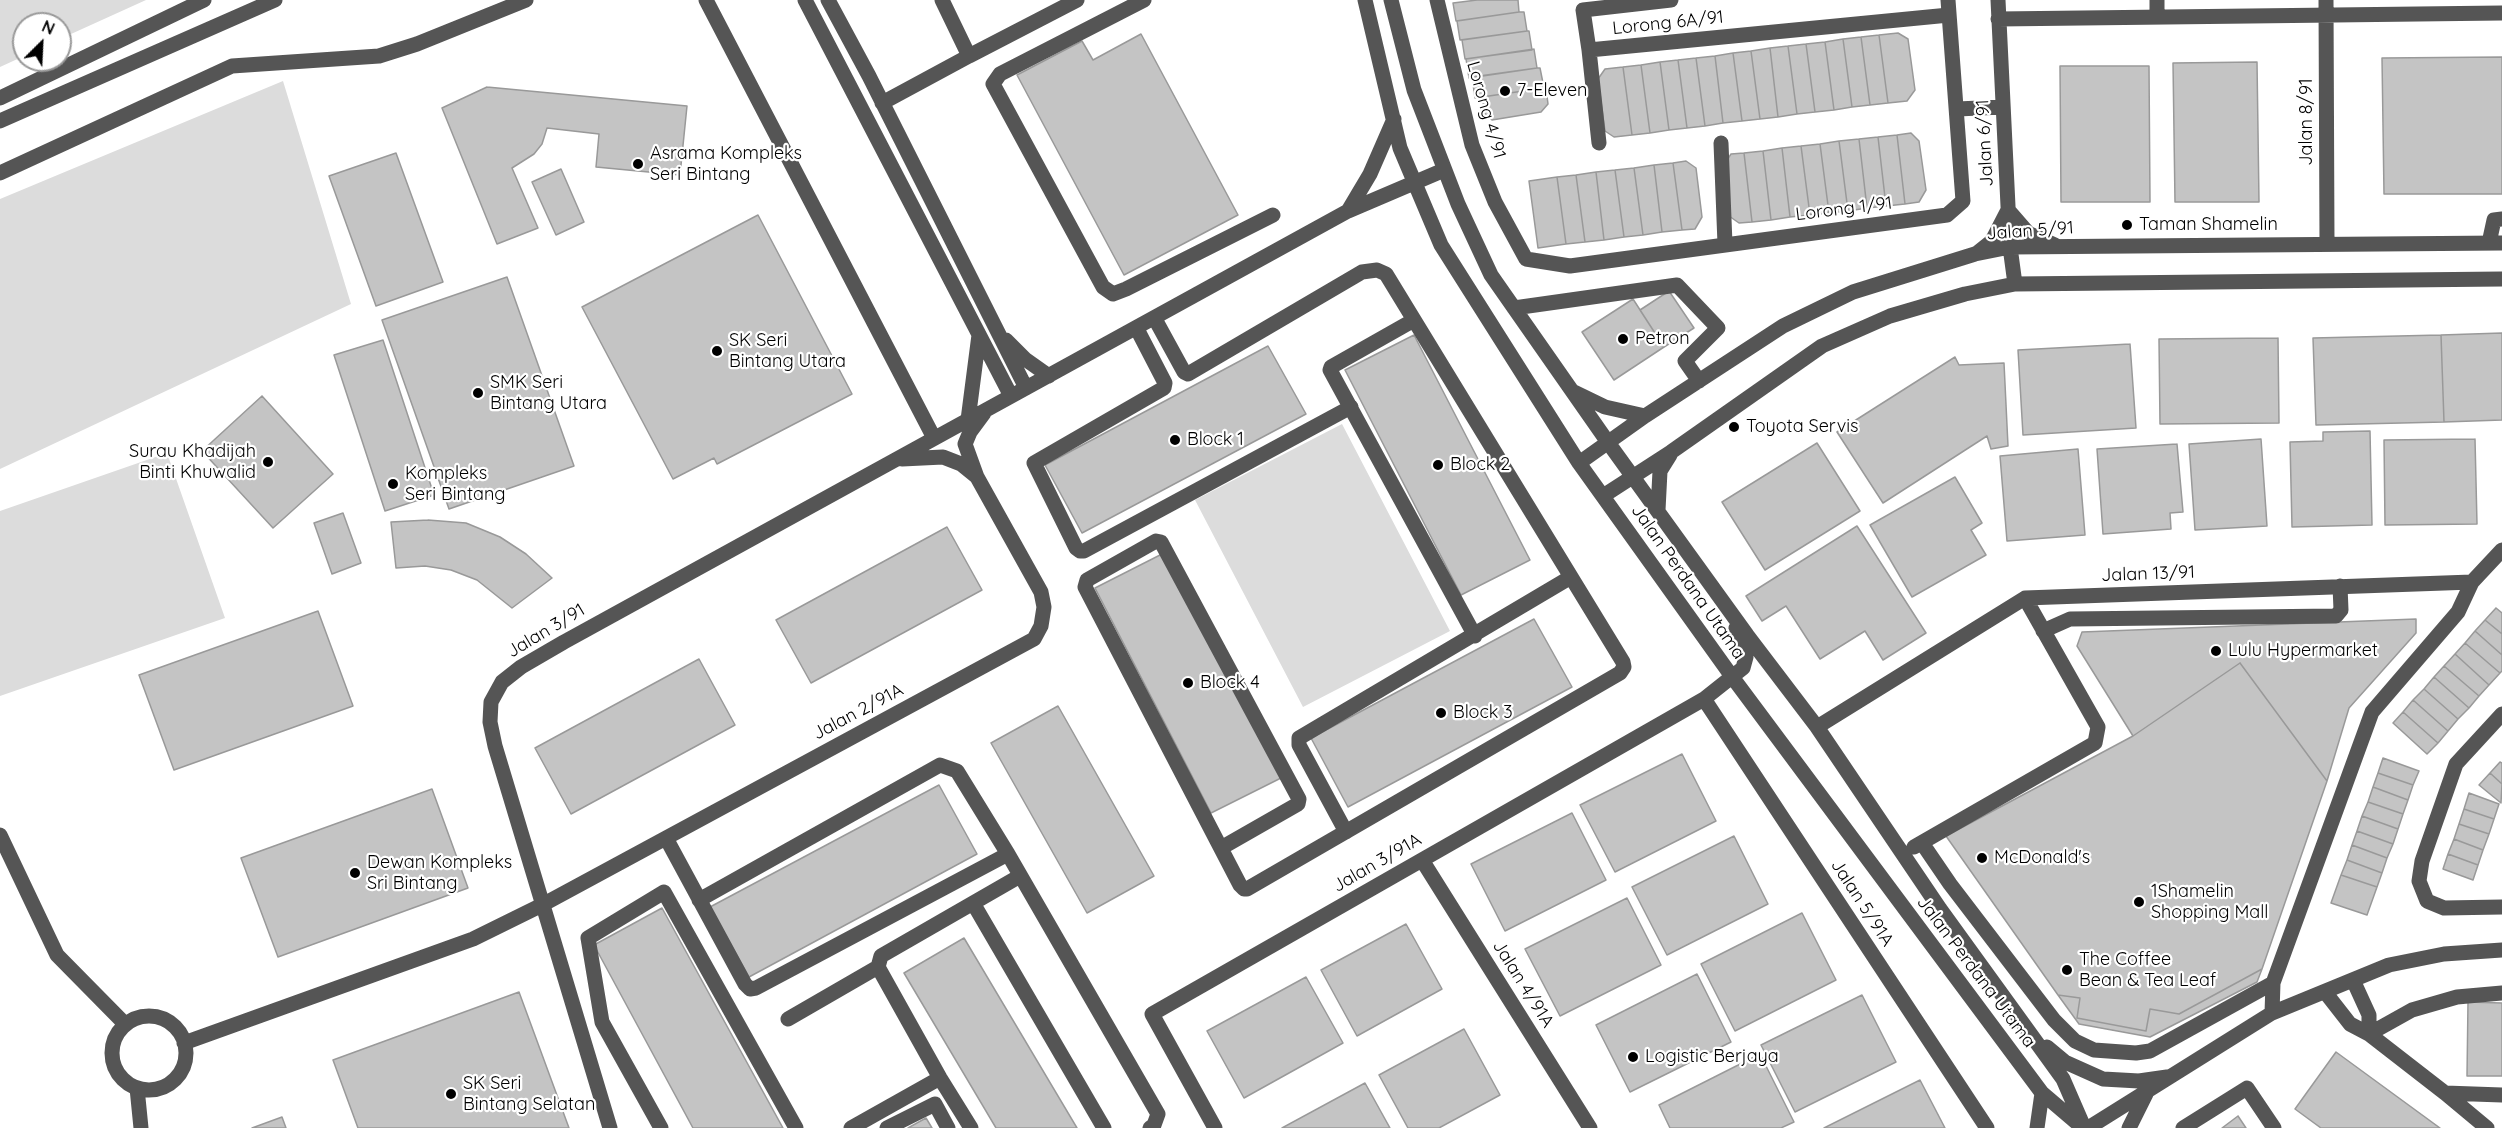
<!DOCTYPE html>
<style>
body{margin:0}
#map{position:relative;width:2502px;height:1128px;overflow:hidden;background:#fff;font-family:Quicksand,sans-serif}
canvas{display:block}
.north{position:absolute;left:12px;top:12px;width:60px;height:60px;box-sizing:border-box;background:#fff;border:2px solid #999;border-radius:50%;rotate:24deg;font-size:16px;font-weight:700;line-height:24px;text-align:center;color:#000}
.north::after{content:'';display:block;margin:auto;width:21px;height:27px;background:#000;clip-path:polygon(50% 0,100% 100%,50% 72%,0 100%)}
</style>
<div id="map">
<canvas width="2502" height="1128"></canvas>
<div class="north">N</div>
</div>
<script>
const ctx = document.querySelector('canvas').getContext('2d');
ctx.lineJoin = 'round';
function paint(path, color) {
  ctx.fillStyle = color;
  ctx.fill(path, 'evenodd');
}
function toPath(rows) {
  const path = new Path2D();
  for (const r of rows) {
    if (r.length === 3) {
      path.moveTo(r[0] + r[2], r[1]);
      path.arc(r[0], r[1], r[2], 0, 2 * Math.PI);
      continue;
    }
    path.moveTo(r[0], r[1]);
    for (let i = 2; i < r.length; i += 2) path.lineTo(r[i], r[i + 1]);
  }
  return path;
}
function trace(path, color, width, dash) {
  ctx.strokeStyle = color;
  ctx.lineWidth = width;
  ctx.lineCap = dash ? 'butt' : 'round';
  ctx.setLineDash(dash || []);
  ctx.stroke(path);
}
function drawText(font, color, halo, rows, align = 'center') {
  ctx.font = font + ' Quicksand,sans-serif';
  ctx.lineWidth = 4.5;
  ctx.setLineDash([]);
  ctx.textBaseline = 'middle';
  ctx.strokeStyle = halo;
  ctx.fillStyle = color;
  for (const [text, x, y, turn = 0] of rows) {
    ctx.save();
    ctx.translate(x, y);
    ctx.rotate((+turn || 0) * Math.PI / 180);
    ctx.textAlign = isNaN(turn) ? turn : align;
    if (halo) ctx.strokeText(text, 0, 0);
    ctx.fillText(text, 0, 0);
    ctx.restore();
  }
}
paint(toPath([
 [0,0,146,0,60,39,60,24,24,24,24,56,0,67],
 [283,81,351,304,0,469,0,199],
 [1342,424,1450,631,1303,707,1195,500],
 [167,453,225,618,0,696,0,511]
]), '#dcdcdc');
const building = toPath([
 [1477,0,1518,0,1519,12,1456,21,1453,3,1477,0],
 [1519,12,1524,12,1527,31,1460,40,1457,21,1519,12],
 [1527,31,1529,31,1532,50,1465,59,1462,40,1527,31],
 [1898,33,1908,39,1915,90,1907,101,1888,103,1879,35,1898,33],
 [1141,34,1238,215,1124,275,1017,75,1082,41,1093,60,1141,34],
 [1879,35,1888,103,1870,105,1861,37,1879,35],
 [1861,37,1870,105,1852,107,1843,39,1861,37],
 [1843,39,1852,107,1834,110,1825,42,1843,39],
 [1825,42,1834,110,1815,112,1806,44,1825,42],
 [1806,44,1815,112,1797,114,1788,46,1806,44],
 [1788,46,1797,114,1778,117,1770,48,1788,46],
 [1770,48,1778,117,1760,119,1751,51,1770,48],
 [1534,49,1537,68,1469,78,1466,59,1534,49],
 [1751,51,1760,119,1742,121,1733,53,1751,51],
 [1733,53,1742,121,1723,123,1715,56,1733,53],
 [1715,56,1723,123,1705,126,1696,58,1715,56],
 [2502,57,2502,194,2384,194,2382,58,2502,57],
 [1696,58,1705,126,1687,128,1678,60,1696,58],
 [1678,60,1687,128,1669,130,1660,62,1678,60],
 [1660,62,1669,130,1650,133,1641,65,1660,62],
 [2257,62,2259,202,2175,202,2173,63,2257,62],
 [1641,65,1650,133,1632,135,1623,67,1641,65],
 [2060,66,2149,66,2150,202,2061,202,2060,66],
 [1623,67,1632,135,1614,137,1605,131,1598,79,1605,69,1623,67],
 [1537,68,1540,68,1544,88,1475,98,1472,77,1537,68],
 [487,87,687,106,680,175,596,167,599,134,547,128,542,144,534,154,512,168,538,228,497,244,442,108,487,87],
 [1544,88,1546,88,1548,104,1541,112,1492,120,1485,114,1482,97,1544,88],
 [1911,133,1919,141,1926,190,1919,202,1905,204,1897,135,1911,133],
 [1897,135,1905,204,1886,206,1878,137,1897,135],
 [1878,137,1886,206,1867,208,1859,139,1878,137],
 [1859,139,1867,208,1848,211,1839,141,1859,139],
 [1839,141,1848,211,1829,213,1820,144,1839,141],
 [1820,144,1829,213,1810,215,1801,146,1820,144],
 [1801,146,1810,215,1790,217,1782,148,1801,146],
 [1782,148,1790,217,1771,220,1763,151,1782,148],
 [1763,151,1771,220,1752,222,1744,153,1763,151],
 [396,153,443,282,376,306,329,176,396,153],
 [1744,153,1752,222,1739,223,1729,216,1723,166,1731,154,1744,153],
 [1686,161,1696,168,1702,217,1695,229,1682,230,1673,163,1686,161],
 [1673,163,1682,230,1662,232,1654,165,1673,163],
 [1654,165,1662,232,1643,235,1634,168,1654,165],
 [1634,168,1643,235,1624,237,1615,170,1634,168],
 [561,169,584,222,556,235,532,182,561,169],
 [1615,170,1624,237,1604,240,1596,172,1615,170],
 [1596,172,1604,240,1585,242,1576,175,1596,172],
 [1576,175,1585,242,1566,244,1557,177,1576,175],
 [1557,177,1566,244,1538,248,1529,181,1557,177],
 [758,215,852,394,717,464,714,458,673,479,582,307,758,215],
 [507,277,574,466,449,509,382,320,507,277],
 [1669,291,1694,328,1664,347,1640,310,1669,291],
 [1633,299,1664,347,1614,380,1582,332,1633,299],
 [2502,333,2502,420,2444,422,2441,335,2502,333],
 [1414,335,1530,560,1461,595,1345,370,1414,335],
 [2441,335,2444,422,2316,425,2313,338,2441,335],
 [2278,338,2279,423,2160,424,2159,339,2278,338],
 [383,340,434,495,385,511,334,355,383,340],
 [2130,344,2136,428,2023,435,2018,350,2130,344],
 [1268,346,1306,414,1082,533,1045,465,1268,346],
 [1955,357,1959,365,2004,363,2008,446,1991,449,1987,436,1883,503,1837,432,1955,357],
 [262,396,333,474,273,528,202,451,262,396],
 [2370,431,2372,525,2292,527,2290,442,2323,441,2323,432,2370,431],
 [2261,439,2267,526,2195,530,2189,444,2261,439],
 [2475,439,2477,524,2385,525,2384,440,2475,439],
 [1817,443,1860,511,1765,570,1722,502,1817,443],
 [2177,444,2183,512,2170,513,2171,529,2103,534,2097,449,2177,444],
 [2078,449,2085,535,2007,541,2000,456,2078,449],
 [1955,477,1982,523,1971,530,1986,555,1912,597,1870,525,1955,477],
 [343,513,361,563,332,574,314,523,343,513],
 [428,520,466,523,500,537,526,554,552,578,512,608,477,580,451,570,425,566,396,568,391,522,428,520],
 [1857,526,1926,633,1883,660,1865,631,1820,659,1786,606,1762,621,1746,596,1857,526],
 [947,527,982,590,811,683,776,620,947,527],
 [1164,553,1281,778,1211,813,1095,588,1164,553],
 [2496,608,2502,613,2502,634,2485,620,2496,608],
 [318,611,353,706,174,770,139,675,318,611],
 [1534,619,1572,687,1348,807,1311,738,1534,619],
 [2416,619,2416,633,2349,708,2327,781,2240,663,2133,736,2077,646,2082,632,2416,619],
 [2485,620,2502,634,2502,655,2475,631,2485,620],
 [2475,631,2502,655,2502,671,2500,673,2465,643,2475,631],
 [2465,643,2500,673,2489,685,2455,654,2465,643],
 [2455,654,2489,685,2479,696,2444,666,2455,654],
 [699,659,735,725,571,814,535,748,699,659],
 [2240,663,2327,781,2262,969,2179,1014,2150,1009,2146,1031,2077,1018,2080,998,2058,995,1946,836,2133,736,2240,663],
 [2444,666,2479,696,2469,708,2434,677,2444,666],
 [2434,677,2469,708,2458,719,2424,689,2434,677],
 [2424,689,2458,719,2448,731,2413,700,2424,689],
 [2413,700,2448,731,2438,743,2403,712,2413,700],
 [1058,706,1154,876,1087,913,991,743,1058,706],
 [2403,712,2438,743,2427,754,2393,723,2403,712],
 [1682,754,1716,821,1615,872,1580,805,1682,754],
 [2383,758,2419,771,2413,785,2378,773,2383,758],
 [2500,762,2502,763,2502,784,2490,773,2500,762],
 [2378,773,2413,785,2408,800,2373,787,2378,773],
 [2490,773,2502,784,2501,803,2479,785,2490,773],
 [939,785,977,854,749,977,710,907,939,785],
 [2373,787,2408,800,2403,814,2368,802,2373,787],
 [432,789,468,888,278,957,241,858,432,789],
 [2469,793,2499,804,2494,819,2464,809,2469,793],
 [2368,802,2403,814,2398,829,2362,816,2368,802],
 [2464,809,2494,819,2489,834,2459,824,2464,809],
 [1572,813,1606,880,1505,931,1471,864,1572,813],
 [2362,816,2398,829,2393,844,2357,831,2362,816],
 [2459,824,2489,834,2483,850,2454,839,2459,824],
 [2357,831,2393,844,2387,858,2352,845,2357,831],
 [1734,836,1768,904,1667,955,1632,887,1734,836],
 [2454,839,2483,850,2478,865,2448,854,2454,839],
 [2352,845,2387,858,2382,873,2347,860,2352,845],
 [2448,854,2478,865,2473,880,2443,869,2448,854],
 [2347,860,2382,873,2377,887,2341,875,2347,860],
 [2341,875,2377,887,2367,915,2331,903,2341,875],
 [1627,898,1661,965,1560,1016,1525,949,1627,898],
 [662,908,783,1128,693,1128,594,945,662,908],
 [1802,913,1836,980,1735,1031,1701,964,1802,913],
 [1406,924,1442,989,1357,1036,1321,970,1406,924],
 [964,938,1077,1128,996,1128,904,973,964,938],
 [2262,969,2257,982,2150,1037,2079,1024,2058,995,2080,998,2077,1018,2146,1031,2150,1009,2179,1014,2262,969],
 [1697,974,1731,1042,1630,1092,1596,1025,1697,974],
 [1306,977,1343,1043,1244,1098,1207,1031,1306,977],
 [519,992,569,1128,358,1128,333,1060,519,992],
 [1862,995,1896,1062,1795,1112,1761,1045,1862,995],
 [2468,1002,2502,1003,2502,1076,2467,1076,2468,1002],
 [1464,1029,1500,1095,1439,1128,1408,1128,1379,1075,1464,1029],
 [2336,1052,2440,1128,2321,1128,2295,1109,2336,1052],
 [1760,1054,1794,1122,1781,1128,1670,1128,1659,1105,1760,1054],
 [1920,1080,1945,1128,1824,1128,1920,1080],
 [1365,1083,1390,1128,1282,1128,1365,1083],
 [2238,1116,2246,1128,2222,1128,2238,1116],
 [282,1117,286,1128,252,1128,282,1117],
 [926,1118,932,1128,908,1128,926,1118]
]);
paint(building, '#c4c4c4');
trace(building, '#999', 1.5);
trace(toPath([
 [706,0,934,438],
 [805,0,1011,396],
 [828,0,869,76,1026,388],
 [942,0,969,56,1077,0],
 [1144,0,1000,74,993,84,1103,287,1113,294,1126,289,1273,215],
 [1365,0,1400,148,1441,245,1579,463,1733,678,2042,1093,2083,1128],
 [1391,0,1414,90,1458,204,1491,275,1607,441,1747,635,1817,727,1940,909,2063,1079,2083,1125],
 [1437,0,1472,145,1495,202,1526,259,1570,266,1947,215,1963,201,1948,0],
 [1671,0,1583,10,1589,50,1949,15],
 [1998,0,2010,247,2015,284],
 [2326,0,2327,244],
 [2157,17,2157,0],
 [1998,19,2502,13],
 [1589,50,1599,143],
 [0,98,204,0],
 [882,103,969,56],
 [1957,109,2003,107],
 [0,121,275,0],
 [1721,143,1725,244],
 [0,173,232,66,379,56,417,44,526,0],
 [2008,210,2028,233,2055,245],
 [1348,211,1370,174,1394,119],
 [2489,243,2494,220,2502,219],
 [1977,253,1992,241,2008,210],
 [1514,308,1677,285,1718,328,1685,361,1699,381],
 [1155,319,1184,372,1188,374,1362,272,1377,270,1386,274,1623,662,1624,667,1620,673,1247,889,1244,889,1240,885,1085,587,1087,580,1156,541,1161,542,1299,799,1298,804,1221,848],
 [1414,320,1331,367,1330,370,1475,636],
 [1137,329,1165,383,1164,388,1034,463,1076,548,1080,551,1084,551,1351,407],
 [1006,340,1025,359,1049,376],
 [1574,392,1605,407,1645,416],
 [968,420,979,335],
 [902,459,943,457,961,464,977,477],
 [1579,463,1645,416,1783,326,1853,292,1975,254,2010,247,2502,243],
 [1603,496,1671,452,1822,346,1890,316,1965,294,2015,284,2502,279],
 [1658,510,1660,471,1670,455],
 [2043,631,2070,619,2336,616,2341,610,2340,586],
 [1704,699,1987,1128],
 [2502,714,2456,764,2422,861,2419,881,2427,901,2444,908,2502,907],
 [1817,727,2025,598,2472,582,2502,550],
 [1346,832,1299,745,1299,738,1571,577],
 [0,835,57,955,125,1024],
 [666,838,745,984,750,989,756,988,1008,854,957,771,940,765,699,900],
 [1922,843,1950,884,2054,1020,2075,1041,2094,1050,2136,1053,2150,1051,2273,983],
 [1914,847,2095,743,2098,727,2025,598],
 [1008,854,1158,1114,1154,1125,1150,1128],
 [1422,860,1590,1128],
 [973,903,1104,1128],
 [2353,980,2369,1015,2369,1034],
 [2325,992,2350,1024,2369,1034,2445,1093,2502,1095],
 [2272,1013,2273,983,2372,712,2458,612,2472,582],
 [149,1053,37],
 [788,1019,878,967],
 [2369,1034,2412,1010,2457,997,2502,993],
 [184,1043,473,939,542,905,1034,639,1041,626,1044,607,1041,592,977,477,965,444,970,432,984,413],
 [2047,1047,2065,1062,2103,1079,2139,1081,2167,1077],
 [137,1088,141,1128],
 [2445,1093,2487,1128],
 [610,1128,495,746,490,722,491,702,502,682,521,667,564,642,1348,211,1444,170],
 [661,1128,602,1022,588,938,664,892,796,1128],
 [851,1128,940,1078],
 [887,1128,935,1104,948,1128],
 [971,1128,940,1078,878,967,881,956,1020,876],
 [1215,1128,1152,1014,1704,699,1743,668,1746,657,1736,628],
 [2037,1128,2042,1093],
 [2088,1128,2272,1013,2389,965,2444,954,2502,950],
 [2129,1128,2146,1094],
 [2183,1128,2247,1088,2274,1128]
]), '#555', 15);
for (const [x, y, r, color] of [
 [1505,91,6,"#000"],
 [638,164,6,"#000"],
 [2127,225,6,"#000"],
 [1623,339,6,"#000"],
 [717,351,6,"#000"],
 [478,393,6,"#000"],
 [1734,427,6,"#000"],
 [1175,440,6,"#000"],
 [268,462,6,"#000"],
 [1438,465,6,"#000"],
 [393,484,6,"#000"],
 [2216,651,6,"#000"],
 [1188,683,6,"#000"],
 [1441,713,6,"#000"],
 [1982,858,6,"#000"],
 [355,873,6,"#000"],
 [2139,902,6,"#000"],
 [2067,970,6,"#000"],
 [1633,1057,6,"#000"],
 [451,1094,6,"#000"]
]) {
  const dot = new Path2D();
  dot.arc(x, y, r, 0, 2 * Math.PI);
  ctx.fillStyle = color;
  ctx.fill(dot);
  trace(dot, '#fff', 2);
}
drawText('18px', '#000', '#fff', [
 ["Lorong 6A/91",1668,23,-6],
 ["Lorong 4/91",1486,110,74],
 ["Jalan 8/91",2307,122,-90],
 ["Jalan 6/91",1985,143,-93],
 ["Lorong 1/91",1844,209,-7],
 ["Jalan 5/91",2030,231,-4],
 ["Jalan 13/91",2148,574,-2],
 ["Jalan Perdana Utama",1688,582,55],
 ["Jalan 3/91",546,631,-31],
 ["Jalan 2/91A",858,712,-28],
 ["Jalan 3/91A",1377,863,-30],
 ["Jalan 5/91A",1862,903,57],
 ["Jalan Perdana Utama",1976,972,53],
 ["Jalan 4/91A",1523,984,58]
]);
drawText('18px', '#000', '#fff', [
 ["7-Eleven",1517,91],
 ["Asrama Kompleks",650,154],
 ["Seri Bintang",650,175],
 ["Taman Shamelin",2139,225],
 ["Petron",1635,339],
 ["SK Seri",729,341],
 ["Bintang Utara",729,362],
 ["SMK Seri",490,383],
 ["Bintang Utara",490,404],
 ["Toyota Servis",1746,427],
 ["Block 1",1187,440],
 ["Surau Khadijah",256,452,"right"],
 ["Binti Khuwalid",256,473,"right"],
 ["Block 2",1450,465],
 ["Kompleks",405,474],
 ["Seri Bintang",405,495],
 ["Lulu Hypermarket",2228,651],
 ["Block 4",1200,683],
 ["Block 3",1453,713],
 ["McDonald's",1994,858],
 ["Dewan Kompleks",367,863],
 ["Sri Bintang",367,884],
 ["1Shamelin",2151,892],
 ["Shopping Mall",2151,913],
 ["The Coffee",2079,960],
 ["Bean & Tea Leaf",2079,981],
 ["Logistic Berjaya",1645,1057],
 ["SK Seri",463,1084],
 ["Bintang Selatan",463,1105]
], 'left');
</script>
